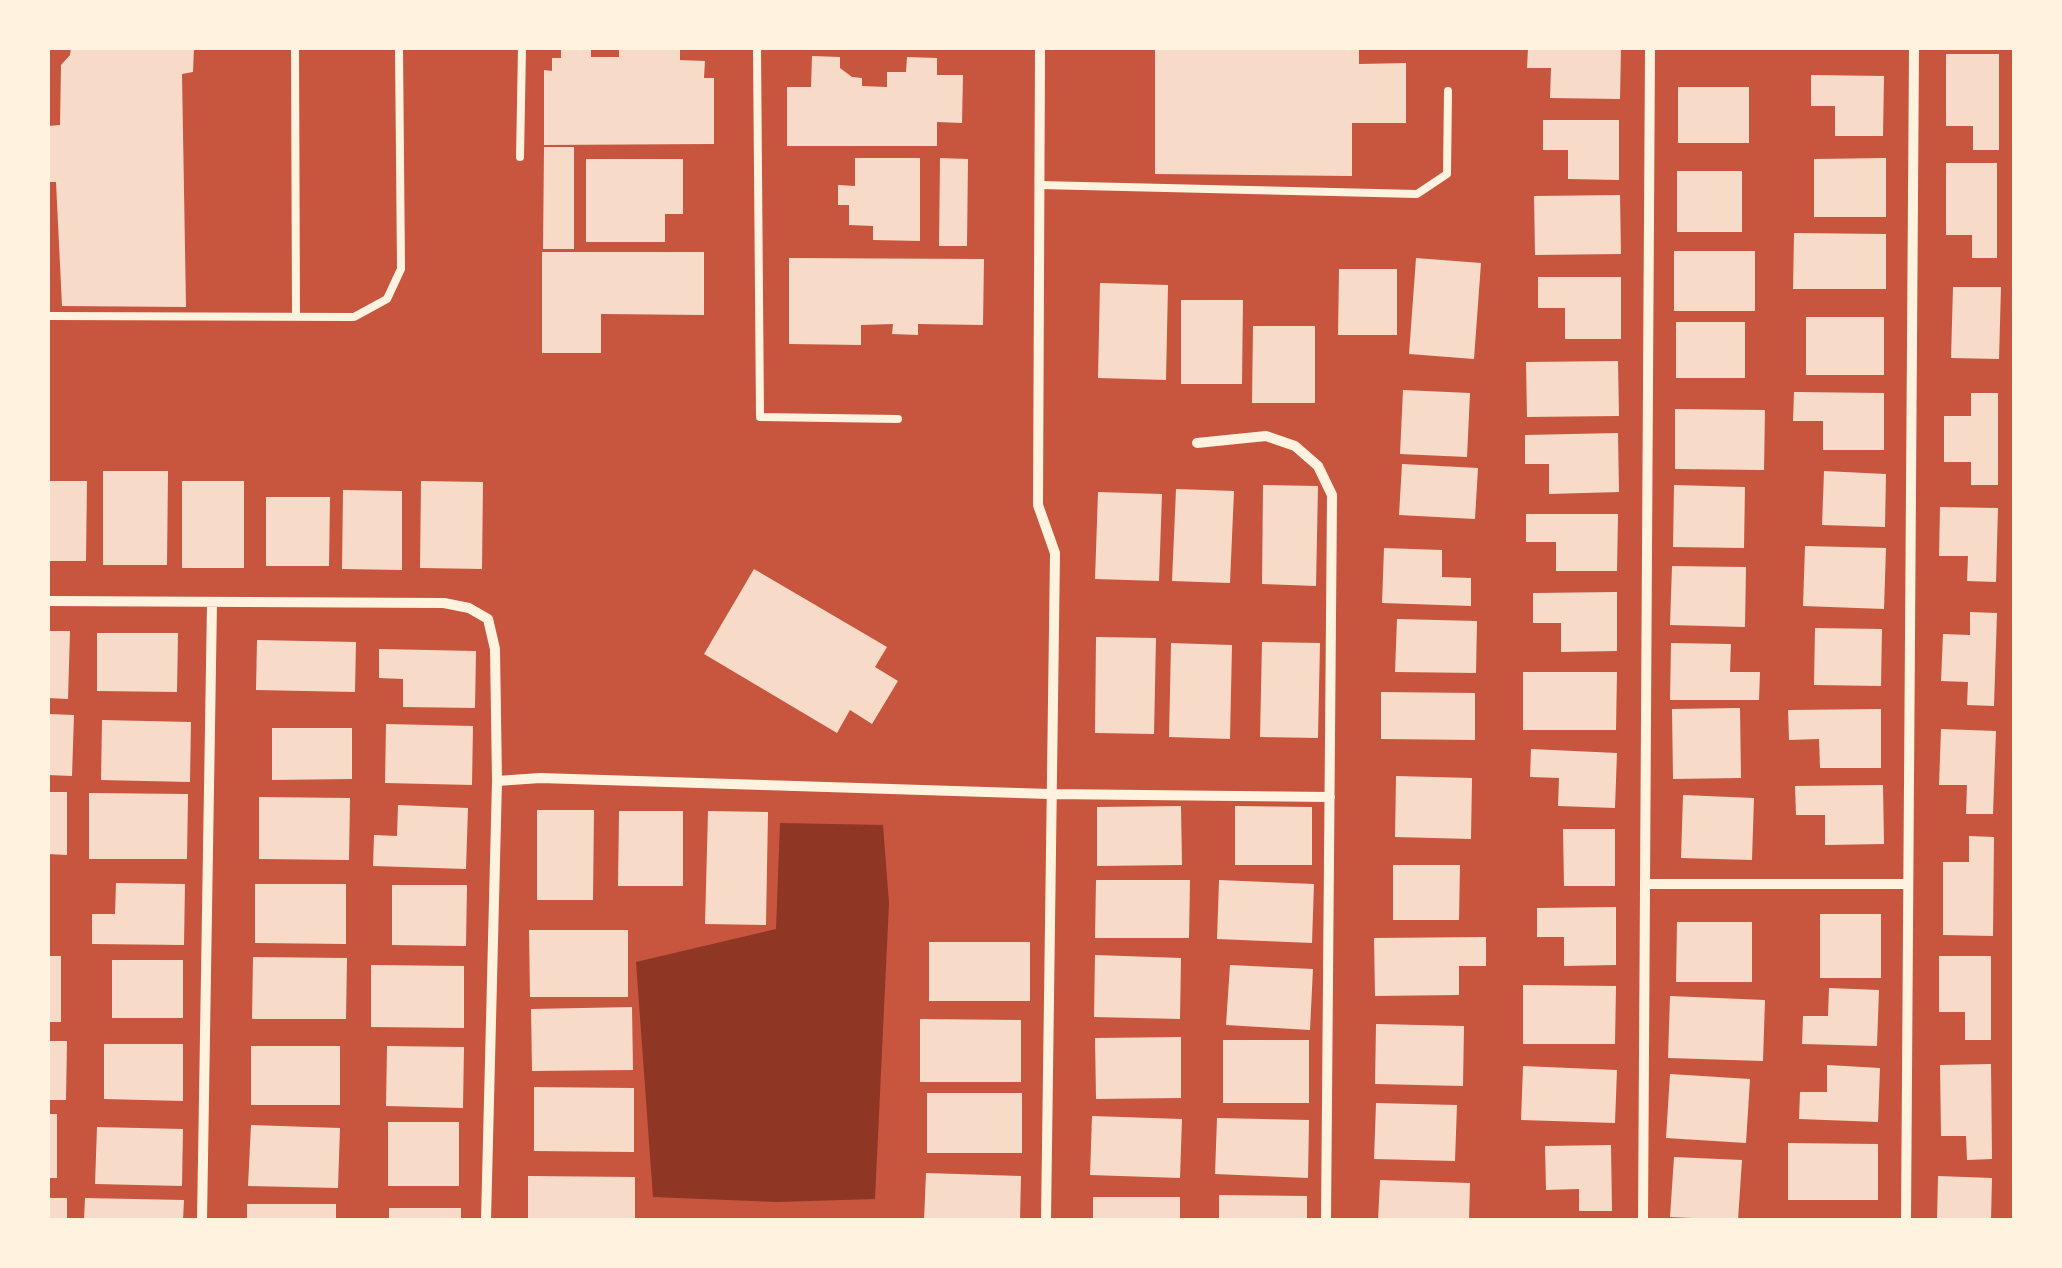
<!DOCTYPE html>
<style>
body{margin:0}
#map{position:relative;width:2062px;height:1268px;overflow:hidden;background:#c8553d;font-family:"Playfair Display",serif}
canvas{display:block}
.frame{position:absolute;inset:0;border:50px solid #fff3e0;pointer-events:none}
</style>
<div id="map">
<canvas width="2062" height="1268"></canvas>
<div class="frame"></div>
</div>
<script>
const ctx = document.querySelector('canvas').getContext('2d');
ctx.lineJoin = 'round';
function paint(path, color) {
  ctx.fillStyle = color;
  ctx.fill(path, 'evenodd');
}
function toPath(rows) {
  const path = new Path2D();
  for (const r of rows) {
    path.moveTo(r[0], r[1]);
    for (let i = 2; i < r.length; i += 2) path.lineTo(r[i], r[i + 1]);
  }
  return path;
}
function trace(path, color, width, dash) {
  ctx.strokeStyle = color;
  ctx.lineWidth = width;
  ctx.lineCap = dash ? 'butt' : 'round';
  ctx.setLineDash(dash || []);
  ctx.stroke(path);
}
paint(toPath([
 [780,823,883,825,889,903,875,1199,777,1202,653,1197,636,962,776,929]
]), '#8f3625');
paint(toPath([
 [71,48,194,48,193,72,182,74,186,307,62,306,56,182,48,182,48,126,60,125,61,65,70,55],
 [561,48,591,49,591,57,619,57,619,48,680,49,680,60,705,61,704,78,714,78,714,144,544,145,544,70,552,71,552,58,561,58],
 [1155,48,1359,48,1359,64,1406,63,1406,123,1352,123,1352,176,1155,174],
 [1528,48,1621,48,1620,99,1550,98,1551,68,1527,68],
 [1946,54,1999,54,1999,150,1973,150,1973,126,1946,126],
 [812,56,840,57,840,68,852,77,862,78,862,86,887,87,887,72,906,72,907,57,937,58,937,75,963,75,962,123,937,122,937,146,787,146,787,87,811,87],
 [1811,75,1884,76,1883,136,1835,136,1835,106,1811,106],
 [1678,87,1749,87,1749,143,1678,143],
 [1543,120,1619,120,1619,180,1568,179,1568,150,1543,150],
 [544,147,574,147,574,249,543,249],
 [855,158,920,158,920,241,873,240,873,226,849,225,849,205,838,205,838,185,855,186],
 [940,158,968,159,967,246,939,246],
 [1886,158,1886,217,1814,217,1814,159],
 [586,159,683,159,683,214,665,214,665,242,586,242],
 [1946,163,1997,163,1997,258,1972,258,1972,235,1946,235],
 [1677,171,1742,171,1742,232,1677,232],
 [1620,195,1621,254,1535,255,1534,196],
 [1794,233,1886,234,1886,289,1793,289],
 [1674,251,1755,251,1755,311,1674,311],
 [542,252,704,252,704,315,601,314,601,353,542,353],
 [789,258,984,259,983,325,918,324,918,335,892,334,893,324,861,325,861,345,789,344],
 [1416,258,1481,263,1474,359,1409,354],
 [1339,269,1397,269,1397,335,1338,335],
 [1538,277,1621,277,1621,339,1565,339,1565,308,1538,308],
 [1100,283,1168,285,1166,380,1098,378],
 [1953,287,2001,287,1999,359,1951,358],
 [1181,300,1243,300,1242,384,1181,384],
 [1806,317,1884,317,1884,375,1806,375],
 [1676,322,1745,322,1745,378,1676,378],
 [1253,326,1315,326,1315,403,1252,403],
 [1618,361,1619,416,1527,417,1526,362],
 [1403,390,1470,393,1467,457,1400,454],
 [1794,392,1884,393,1884,450,1823,450,1823,421,1793,421],
 [1971,393,1998,393,1998,485,1971,485,1971,462,1944,462,1944,416,1971,416],
 [1675,409,1765,410,1764,470,1675,469],
 [1618,433,1619,492,1549,494,1549,464,1525,464,1525,435],
 [1402,464,1478,468,1475,519,1399,515],
 [103,471,168,471,167,565,103,565],
 [1824,471,1886,474,1885,527,1822,525],
 [48,481,87,481,86,561,48,561],
 [182,481,244,481,244,568,182,568],
 [421,481,483,482,482,569,420,568],
 [1263,485,1318,486,1316,586,1262,584],
 [1674,485,1745,487,1744,548,1673,547],
 [1176,489,1234,491,1230,583,1172,581],
 [343,490,402,491,402,570,342,569],
 [1098,492,1162,494,1159,581,1095,579],
 [266,497,330,497,329,566,266,566],
 [1940,507,1998,508,1996,582,1967,581,1968,556,1939,556],
 [1526,514,1618,514,1617,571,1556,571,1556,542,1526,542],
 [1805,546,1886,548,1884,609,1803,606],
 [1384,548,1442,550,1442,577,1471,578,1471,606,1382,603],
 [1672,566,1746,567,1745,627,1670,625],
 [754,569,887,647,875,667,898,681,872,724,850,710,837,733,704,654],
 [1617,592,1617,651,1561,652,1561,623,1533,623,1533,593],
 [1970,612,1997,613,1994,706,1967,705,1968,682,1941,681,1943,634,1970,635],
 [1397,619,1477,621,1476,673,1395,672],
 [1815,628,1882,629,1881,686,1814,685],
 [48,631,70,631,68,699,48,698],
 [97,633,178,633,177,692,97,691],
 [1096,637,1156,638,1154,734,1095,733],
 [257,640,356,642,355,692,256,690],
 [1262,642,1320,643,1318,738,1260,737],
 [1171,643,1232,645,1230,739,1169,737],
 [1671,643,1731,644,1730,672,1760,672,1759,700,1670,700],
 [379,649,476,651,475,708,403,707,403,679,379,678],
 [1523,672,1617,672,1616,730,1523,730],
 [1381,692,1475,693,1475,740,1381,739],
 [1740,708,1741,778,1673,779,1672,709],
 [1881,709,1881,768,1820,768,1819,739,1789,740,1788,710],
 [48,714,74,715,72,776,48,775],
 [102,720,191,722,190,782,101,780],
 [386,724,473,726,472,785,385,783],
 [272,728,352,728,352,779,272,780],
 [1941,729,1996,731,1993,814,1966,814,1967,785,1939,785],
 [1531,749,1617,753,1615,808,1558,806,1559,778,1530,777],
 [1396,776,1472,778,1471,839,1395,837],
 [1883,785,1884,844,1825,845,1825,815,1796,815,1795,786],
 [48,792,67,792,67,855,48,854],
 [89,793,188,794,187,859,89,859],
 [1683,795,1754,798,1752,860,1681,858],
 [259,797,350,798,349,860,259,859],
 [398,805,468,808,466,869,373,866,374,835,397,836],
 [1181,806,1182,865,1097,866,1097,807],
 [1235,806,1312,807,1312,865,1235,865],
 [537,810,594,810,593,900,537,900],
 [619,811,683,811,683,886,618,886],
 [708,811,768,812,766,925,705,924],
 [1563,829,1615,829,1615,886,1564,886],
 [1969,836,1994,837,1993,936,1943,935,1943,862,1969,862],
 [1393,865,1460,865,1459,920,1393,920],
 [1096,880,1190,880,1189,938,1095,938],
 [1219,880,1314,884,1312,943,1217,939],
 [116,883,185,884,184,945,92,944,92,914,115,914],
 [255,884,346,884,346,944,255,943],
 [392,885,467,885,466,946,392,945],
 [1616,907,1616,965,1564,966,1564,937,1537,937,1537,908],
 [1820,914,1881,914,1881,978,1820,978],
 [1677,922,1752,922,1752,982,1676,982],
 [529,930,628,930,628,997,530,997],
 [1486,937,1486,966,1459,966,1459,995,1375,996,1374,938],
 [929,942,1030,942,1030,1001,929,1001],
 [1095,955,1181,958,1180,1019,1094,1017],
 [48,956,61,956,61,1022,48,1022],
 [1939,956,1991,956,1991,1040,1965,1040,1965,1012,1939,1012],
 [253,957,347,958,346,1019,252,1019],
 [112,960,183,960,183,1018,112,1018],
 [371,965,464,966,464,1028,371,1027],
 [1230,965,1313,969,1310,1030,1226,1025],
 [1523,985,1616,986,1615,1044,1523,1044],
 [1829,988,1879,990,1877,1046,1802,1044,1803,1016,1828,1016],
 [1670,996,1765,1000,1763,1061,1668,1058],
 [632,1007,633,1070,532,1071,531,1009],
 [920,1019,1021,1020,1021,1082,920,1082],
 [1376,1024,1464,1026,1463,1086,1375,1084],
 [1181,1037,1181,1098,1096,1099,1095,1038],
 [1223,1040,1309,1040,1309,1103,1223,1103],
 [48,1041,67,1041,66,1100,48,1100],
 [104,1044,183,1044,183,1101,104,1099],
 [251,1046,340,1046,340,1105,251,1105],
 [387,1046,464,1047,463,1108,386,1106],
 [1991,1064,1992,1159,1967,1160,1966,1136,1941,1136,1940,1065],
 [1827,1065,1880,1068,1878,1122,1799,1119,1800,1092,1827,1092],
 [1523,1066,1617,1070,1615,1123,1521,1120],
 [1670,1074,1750,1079,1746,1143,1666,1138],
 [534,1087,634,1088,634,1152,534,1151],
 [927,1093,1022,1093,1022,1153,927,1153],
 [1376,1103,1457,1105,1455,1161,1374,1159],
 [48,1114,57,1114,57,1178,48,1178],
 [1092,1116,1182,1119,1180,1178,1090,1175],
 [1217,1118,1309,1120,1308,1178,1215,1174],
 [388,1122,459,1122,459,1186,388,1186],
 [251,1125,340,1128,338,1188,248,1186],
 [97,1127,183,1129,182,1186,95,1184],
 [1788,1143,1878,1144,1878,1200,1788,1200],
 [1611,1145,1612,1211,1579,1211,1579,1189,1546,1190,1545,1146],
 [1674,1157,1742,1160,1738,1220,1670,1217],
 [926,1173,1021,1176,1020,1220,924,1220],
 [528,1176,635,1177,635,1220,528,1220],
 [1938,1176,1992,1178,1991,1220,1937,1220],
 [1380,1180,1470,1183,1469,1220,1378,1220],
 [1219,1195,1307,1196,1307,1220,1219,1220],
 [1093,1197,1180,1197,1180,1220,1093,1220],
 [48,1198,67,1198,67,1220,48,1220],
 [85,1198,184,1200,183,1220,84,1220],
 [247,1204,336,1204,336,1220,247,1220],
 [389,1208,461,1208,461,1220,389,1220]
]), '#f7dbc8');
trace(toPath([
 [295,48,296,317],
 [757,48,760,417,898,419],
 [520,157,522,48],
 [1040,185,1417,194,1447,174,1448,91],
 [48,316,354,317,387,299,401,269,399,48]
]), '#fff3e0', 8);
trace(toPath([
 [1040,48,1038,505,1055,553,1046,1220],
 [1197,443,1266,436,1295,446,1318,466,1332,495,1326,1220],
 [48,601,444,603,469,608,488,619,495,649,497,781,486,1220],
 [497,781,540,778,1050,794,1330,797],
 [1645,884,1908,884],
 [202,1220,212,603],
 [1643,1220,1650,48],
 [1906,1220,1914,48]
]), '#fff3e0', 10);
</script>
